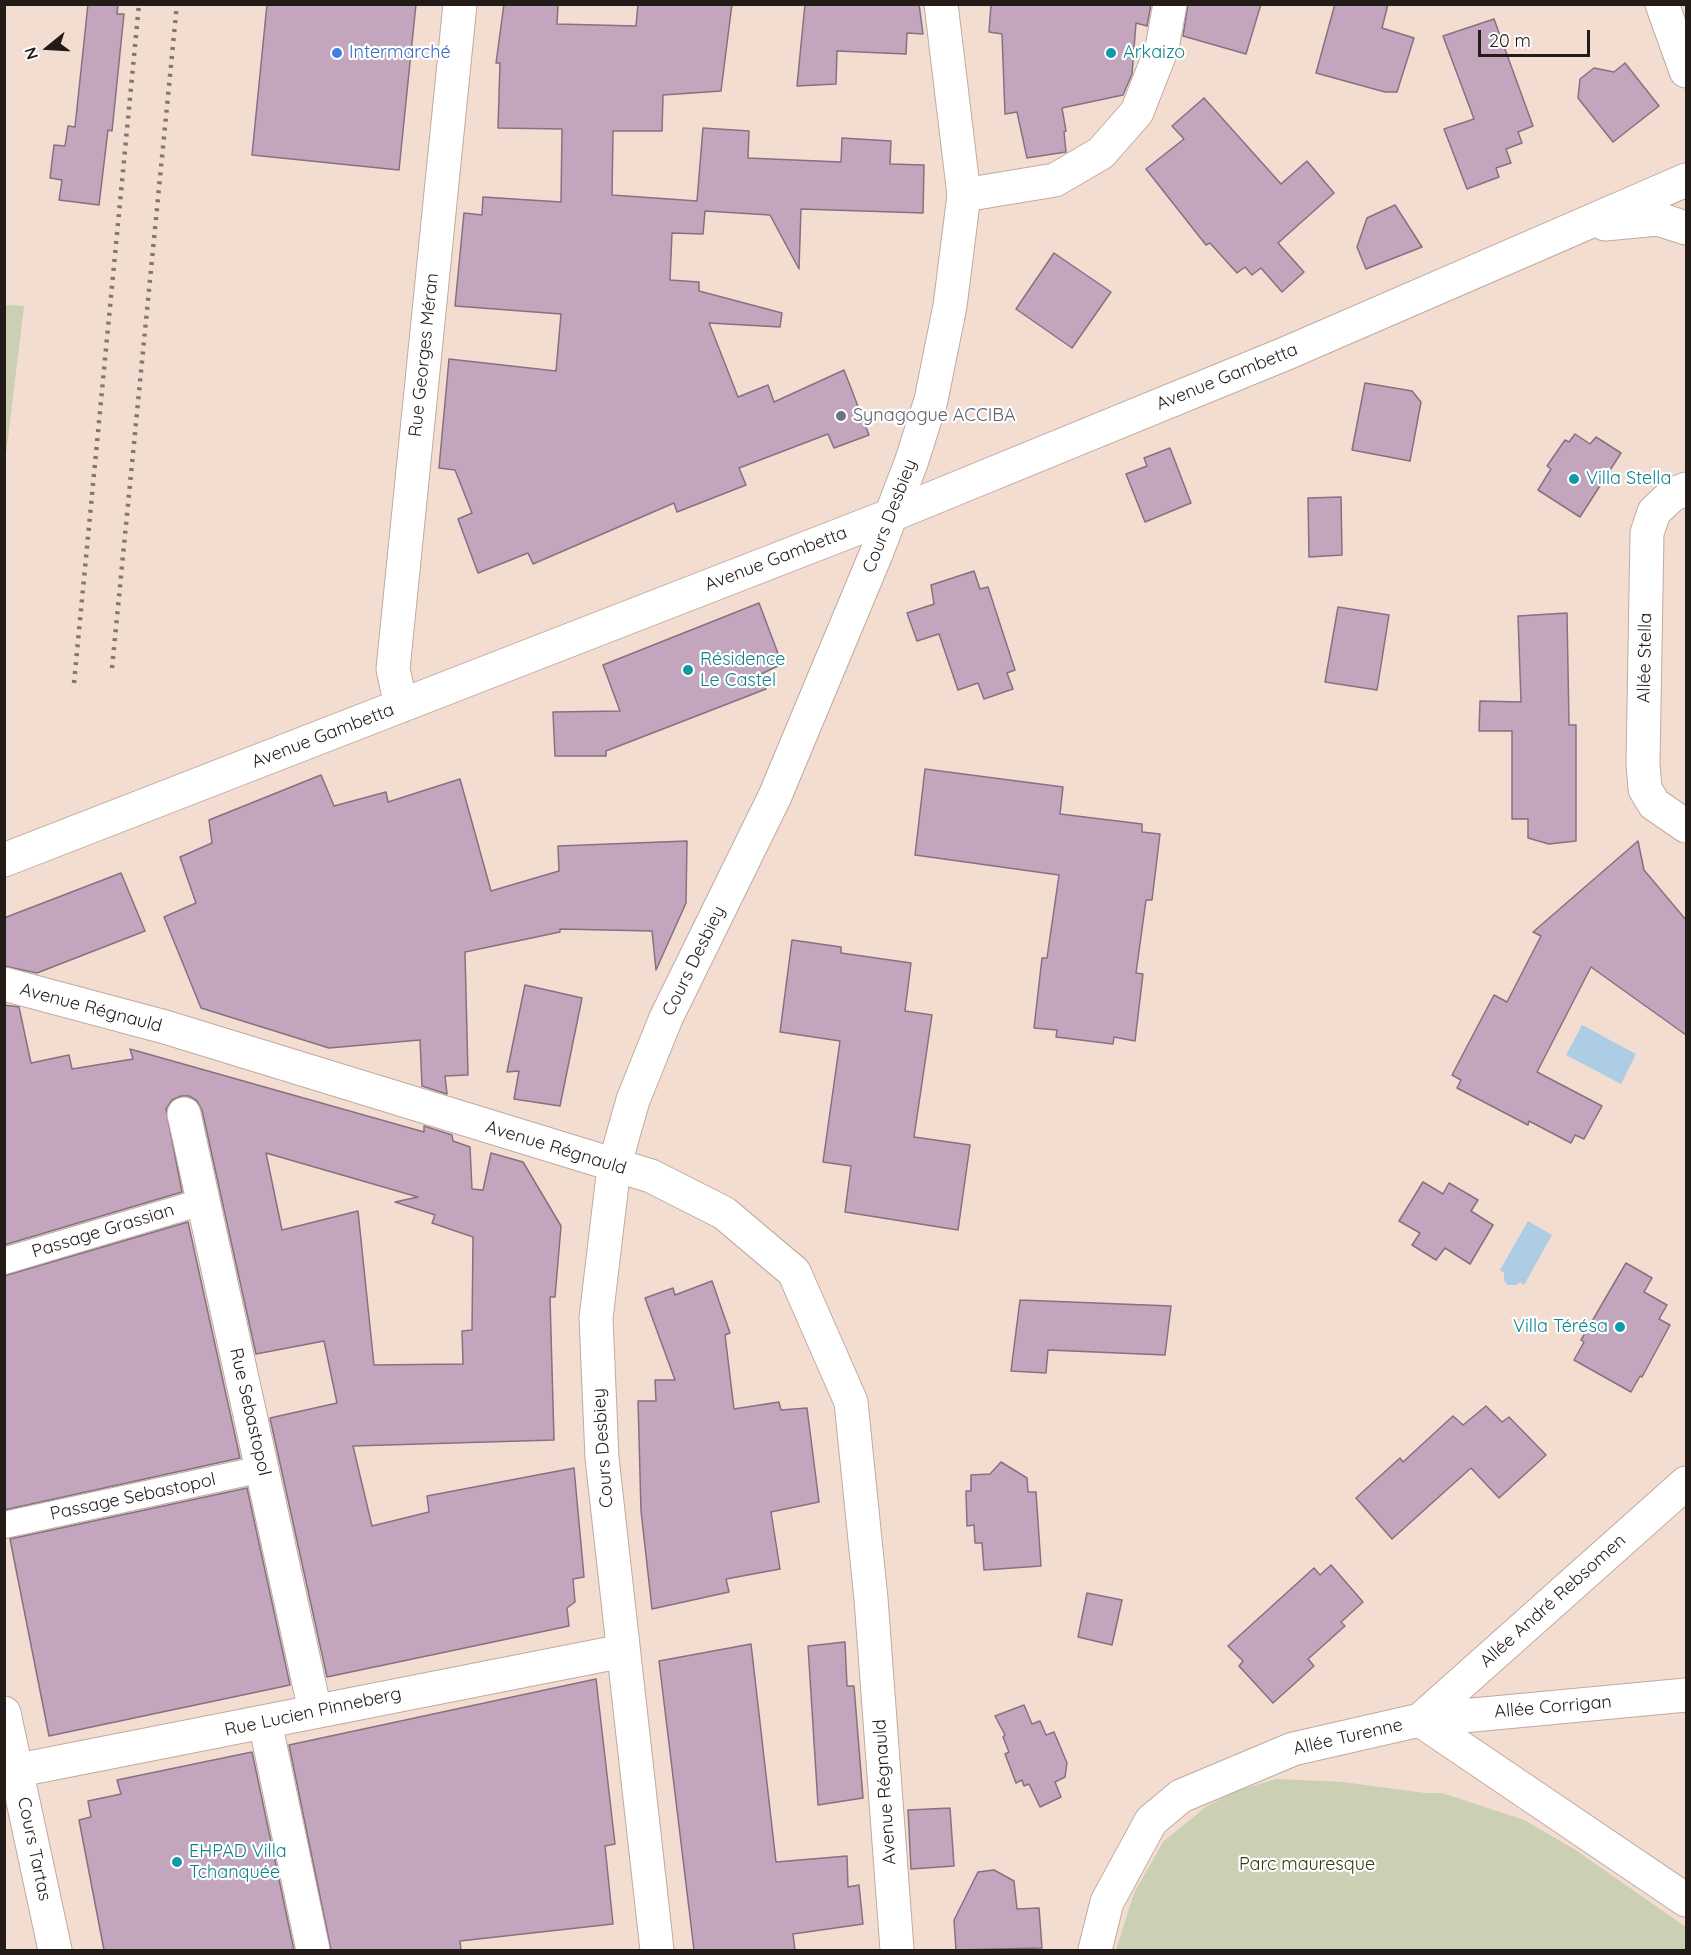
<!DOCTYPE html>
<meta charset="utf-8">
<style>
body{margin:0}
#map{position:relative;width:1691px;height:1955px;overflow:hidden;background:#f3ddd1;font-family:Quicksand,sans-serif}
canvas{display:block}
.frame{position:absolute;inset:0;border:6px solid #231b17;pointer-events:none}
.north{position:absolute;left:18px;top:18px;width:60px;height:60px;-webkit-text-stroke:4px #fff;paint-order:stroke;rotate:252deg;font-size:16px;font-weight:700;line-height:24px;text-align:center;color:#231b17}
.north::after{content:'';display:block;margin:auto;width:21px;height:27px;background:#231b17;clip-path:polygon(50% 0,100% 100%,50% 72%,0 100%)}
.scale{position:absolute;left:1478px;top:30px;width:112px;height:27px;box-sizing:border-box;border:3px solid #231b17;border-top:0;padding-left:8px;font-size:18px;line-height:21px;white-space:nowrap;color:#231b17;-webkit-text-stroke:4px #fff;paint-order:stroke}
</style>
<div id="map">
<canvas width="1691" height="1955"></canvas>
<div class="frame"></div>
<div class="north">N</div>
<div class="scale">20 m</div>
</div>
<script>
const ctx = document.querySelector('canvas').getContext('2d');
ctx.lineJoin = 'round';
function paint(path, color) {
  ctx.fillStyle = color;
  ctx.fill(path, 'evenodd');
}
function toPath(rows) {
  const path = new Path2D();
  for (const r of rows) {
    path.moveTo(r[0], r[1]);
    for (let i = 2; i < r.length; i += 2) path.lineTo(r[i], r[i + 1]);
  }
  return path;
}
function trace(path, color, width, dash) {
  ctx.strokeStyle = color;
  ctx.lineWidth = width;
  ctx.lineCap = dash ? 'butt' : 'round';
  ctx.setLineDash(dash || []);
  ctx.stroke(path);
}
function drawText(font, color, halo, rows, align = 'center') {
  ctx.font = font + ' Quicksand,sans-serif';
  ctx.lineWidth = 4.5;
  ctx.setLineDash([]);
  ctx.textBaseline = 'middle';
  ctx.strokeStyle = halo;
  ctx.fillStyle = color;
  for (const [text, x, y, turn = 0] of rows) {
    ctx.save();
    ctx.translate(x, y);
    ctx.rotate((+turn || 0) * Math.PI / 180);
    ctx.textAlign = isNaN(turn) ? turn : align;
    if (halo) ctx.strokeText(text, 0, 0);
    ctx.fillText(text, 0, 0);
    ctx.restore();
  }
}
paint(toPath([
 [5,305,24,306,5,463,4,305],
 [1276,1779,1343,1782,1425,1793,1442,1793,1524,1820,1574,1849,1686,1927,1686,1950,1116,1950,1134,1893,1163,1842,1207,1806,1236,1791]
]), '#cbcfb3');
paint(toPath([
 [1582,1025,1636,1054,1621,1084,1566,1055],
 [1528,1221,1552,1235,1524,1285,1520,1282,1517,1285,1508,1285,1504,1281,1504,1273,1500,1270]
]), '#accde3');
const building = toPath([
 [88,4,118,4,117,14,124,14,112,131,108,130,99,205,59,200,62,180,50,178,54,145,65,146,68,126,75,127,88,4],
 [267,4,416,4,399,170,252,155,267,4],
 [504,4,558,4,557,24,636,26,638,4,732,4,721,91,663,95,662,131,613,131,612,195,697,201,703,128,749,131,748,158,841,162,842,138,891,141,890,164,924,165,923,213,801,209,799,269,770,215,705,211,703,234,672,233,670,280,699,282,699,291,782,313,780,327,709,323,738,397,768,385,774,402,844,370,869,435,834,448,828,434,739,468,746,485,677,512,674,503,533,564,528,553,478,573,458,519,472,513,455,470,439,468,449,359,556,371,561,314,455,306,464,213,482,215,483,197,561,202,562,129,498,128,500,63,496,63,504,4],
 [805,4,919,4,923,34,907,33,906,54,837,51,836,84,797,86,805,4],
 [991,4,1151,4,1147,26,1136,23,1132,74,1123,95,1062,108,1066,131,1064,132,1066,152,1027,158,1017,112,1005,114,1002,34,989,32,991,4],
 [1188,4,1261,4,1246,54,1183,36,1188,4],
 [1335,4,1388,4,1382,28,1414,38,1397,92,1385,92,1316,73,1335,4],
 [1494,19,1533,126,1518,132,1522,143,1506,149,1511,163,1496,168,1499,177,1467,189,1444,129,1474,119,1443,36,1494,19],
 [1625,63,1659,106,1613,142,1578,98,1580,79,1594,68,1614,72,1625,63],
 [1204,98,1281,184,1307,161,1334,193,1278,243,1304,272,1282,292,1261,268,1252,275,1245,267,1237,273,1210,243,1206,245,1146,169,1184,139,1172,126,1204,98],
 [1395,205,1422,247,1366,269,1357,247,1367,218,1395,205],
 [1054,253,1111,292,1072,348,1016,309,1054,253],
 [1365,383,1412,391,1421,402,1410,461,1352,450,1365,383],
 [1575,434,1590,444,1596,437,1621,453,1580,517,1538,490,1551,469,1547,466,1565,440,1569,442,1575,434],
 [1170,448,1191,503,1145,522,1126,474,1147,466,1144,458,1170,448],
 [1341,497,1342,555,1309,557,1308,498,1341,497],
 [974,571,980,589,988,587,1015,670,1007,673,1013,689,984,699,978,683,958,690,939,634,917,641,907,613,934,604,931,585,974,571],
 [759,603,782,664,761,674,766,689,606,751,606,756,555,756,553,712,620,711,603,665,759,603],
 [1338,607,1389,615,1377,690,1325,682,1338,607],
 [1567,613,1569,725,1576,725,1576,841,1549,844,1528,838,1528,819,1512,819,1512,731,1479,731,1480,701,1521,702,1518,616,1567,613],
 [925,769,1063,787,1060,814,1142,824,1142,832,1160,834,1152,900,1146,900,1136,973,1143,974,1135,1041,1114,1037,1113,1044,1056,1037,1057,1030,1034,1028,1042,958,1047,958,1059,875,915,855,925,769],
 [321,775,334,806,386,792,388,802,460,779,491,891,559,871,558,846,687,841,686,903,656,970,652,931,560,929,560,932,465,952,468,1075,445,1076,447,1094,422,1086,420,1040,329,1048,201,1008,164,917,196,903,180,857,212,843,209,820,321,775],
 [1638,841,1644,870,1686,920,1686,1035,1591,967,1537,1072,1602,1106,1584,1139,1575,1135,1571,1143,1529,1121,1528,1125,1457,1088,1461,1080,1452,1075,1494,995,1507,1002,1541,936,1533,932,1638,841],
 [121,873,145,931,37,973,4,966,4,918,121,873],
 [792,940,841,947,841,953,911,963,905,1011,932,1015,914,1137,970,1145,958,1230,845,1212,851,1166,823,1162,840,1041,780,1032,792,940],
 [525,985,582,998,560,1106,514,1099,519,1071,507,1072,525,985],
 [4,1005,19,1007,31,1063,69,1055,72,1069,133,1059,130,1049,424,1132,424,1126,452,1135,453,1141,470,1147,472,1189,483,1190,491,1153,523,1162,561,1226,555,1297,550,1297,554,1440,353,1446,372,1526,429,1512,427,1496,574,1468,584,1577,573,1579,575,1602,567,1608,569,1626,327,1677,270,1418,337,1403,324,1341,256,1354,202,1110,197,1101,189,1096,181,1096,172,1100,166,1109,182,1192,4,1245,4,1005],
 [266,1153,418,1197,395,1202,435,1215,432,1223,473,1237,472,1330,462,1331,463,1364,374,1365,358,1211,282,1230,266,1153],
 [1423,1182,1443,1194,1449,1183,1478,1200,1471,1211,1493,1225,1470,1264,1445,1248,1436,1260,1412,1245,1420,1233,1399,1221,1423,1182],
 [188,1222,240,1458,4,1510,4,1276,188,1222],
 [1626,1263,1652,1278,1644,1292,1667,1305,1659,1319,1670,1325,1642,1377,1640,1376,1631,1392,1574,1360,1584,1342,1581,1340,1626,1263],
 [712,1281,730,1333,725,1335,734,1409,779,1402,781,1410,807,1408,819,1502,771,1512,780,1569,726,1579,729,1592,652,1609,641,1511,638,1401,656,1401,655,1380,675,1380,645,1298,673,1288,675,1295,712,1281],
 [1020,1300,1171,1306,1165,1355,1048,1350,1046,1373,1011,1371,1020,1300],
 [1486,1406,1502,1422,1509,1417,1546,1455,1499,1498,1471,1468,1392,1539,1356,1498,1400,1458,1403,1462,1453,1416,1463,1425,1486,1406],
 [1001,1462,1027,1478,1028,1492,1036,1492,1041,1566,984,1570,982,1543,975,1543,974,1525,967,1526,966,1491,971,1491,971,1475,990,1474,1001,1462],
 [247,1488,290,1685,49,1736,10,1539,247,1488],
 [1331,1565,1363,1602,1341,1622,1345,1626,1308,1659,1314,1666,1273,1703,1239,1666,1243,1661,1228,1646,1314,1568,1320,1575,1331,1565],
 [1087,1593,1122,1600,1112,1645,1078,1637,1087,1593],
 [845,1642,847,1686,854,1686,863,1798,818,1805,808,1646,845,1642],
 [751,1644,776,1862,847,1856,848,1887,859,1885,863,1924,793,1934,795,1950,694,1950,659,1661,751,1644],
 [596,1679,615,1844,605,1846,613,1924,460,1941,461,1950,331,1950,289,1745,596,1679],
 [1024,1705,1032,1724,1040,1721,1046,1735,1054,1732,1067,1763,1065,1777,1055,1782,1061,1797,1040,1807,1029,1784,1024,1786,1022,1780,1016,1783,1005,1754,1009,1752,1003,1737,1005,1735,995,1716,1024,1705],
 [252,1752,294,1950,104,1950,79,1820,91,1817,88,1801,121,1794,117,1780,252,1752],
 [950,1808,954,1866,911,1869,908,1810,950,1808],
 [994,1870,1014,1881,1017,1909,1039,1908,1042,1948,956,1950,954,1920,978,1872,994,1870]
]);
paint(building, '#c3a6be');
trace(building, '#837280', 1.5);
const pedestrian = toPath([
 [4,1261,202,1202],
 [4,1525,262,1469]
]);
const minor = toPath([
 [964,195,1055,180,1101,153,1137,112,1162,48,1170,4],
 [1605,224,1658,219,1686,228],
 [1686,489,1672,495,1654,512,1647,533,1643,764,1645,789,1654,804,1686,826],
 [401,706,393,669,460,4],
 [4,860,889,516,1287,353,1686,180],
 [4,984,165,1027,651,1176,724,1213,794,1272,851,1402,871,1599,897,1950],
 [184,1114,315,1711],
 [1420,1720,1686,1483],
 [1420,1720,1686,1900],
 [265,1722,313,1950],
 [4,1773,623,1651],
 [1095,1950,1107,1902,1151,1821,1181,1796,1293,1749,1420,1720,1686,1695]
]);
const tertiary = toPath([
 [1662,4,1686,71],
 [4,1713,55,1950],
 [657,1950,602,1458,596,1318,614,1167,633,1100,666,1018,775,796,876,554,911,463,931,400,950,306,964,195,941,4]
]);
trace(pedestrian, '#c0aa9f', 28);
trace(minor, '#c0aa9f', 35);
trace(tertiary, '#c0aa9f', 35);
trace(pedestrian, '#fff', 26);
trace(minor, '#fff', 33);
trace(tertiary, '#fff', 33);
trace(toPath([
 [112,668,177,4],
 [74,683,139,4]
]), '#84766e', 4.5, [3, 6]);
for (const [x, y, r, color] of [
 [337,53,6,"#3f7fe0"],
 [1111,53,6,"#0f9aa8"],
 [841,416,6,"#6b7280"],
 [1574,479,6,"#0f9aa8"],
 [688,670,6,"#0f9aa8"],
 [1620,1327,6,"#0f9aa8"],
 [177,1862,6,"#0f9aa8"]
]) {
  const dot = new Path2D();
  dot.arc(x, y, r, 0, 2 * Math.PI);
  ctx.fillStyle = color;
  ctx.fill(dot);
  trace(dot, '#fff', 2);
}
drawText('18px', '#366cbe', '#fff', [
 ["Intermarché",349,53]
], 'left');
drawText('18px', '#0d838f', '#fff', [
 ["Arkaizo",1123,53],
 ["Villa Stella",1586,479],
 ["Résidence",700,660],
 ["Le Castel",700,681],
 ["Villa Térésa",1608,1327,"right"],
 ["EHPAD Villa",189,1852],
 ["Tchanquée",189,1873]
], 'left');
drawText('18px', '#231b17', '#fff', [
 ["Rue Georges Méran",424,355,-84],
 ["Avenue Gambetta",1227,377,-22],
 ["Cours Desbiey",890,516,-69],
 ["Avenue Gambetta",776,559,-21],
 ["Allée Stella",1645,658,-89],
 ["Avenue Gambetta",323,736,-21],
 ["Cours Desbiey",694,961,-64],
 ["Avenue Régnauld",91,1008,15],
 ["Avenue Régnauld",556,1148,17],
 ["Passage Grassian",103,1231,-17],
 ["Rue Sebastopol",250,1412,77],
 ["Cours Desbiey",603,1448,-94],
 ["Passage Sebastopol",133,1497,-12],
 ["Allée André Rebsomen",1553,1601,-42],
 ["Allée Corrigan",1553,1707,-5],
 ["Rue Lucien Pinneberg",313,1712,-12],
 ["Allée Turenne",1348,1737,-13],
 ["Avenue Régnauld",885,1792,-94],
 ["Cours Tartas",34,1849,78]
]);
drawText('18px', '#5b616d', '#fff', [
 ["Synagogue ACCIBA",853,416]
], 'left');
drawText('18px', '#35380e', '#fff', [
 ["Parc mauresque",1307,1865]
]);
</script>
